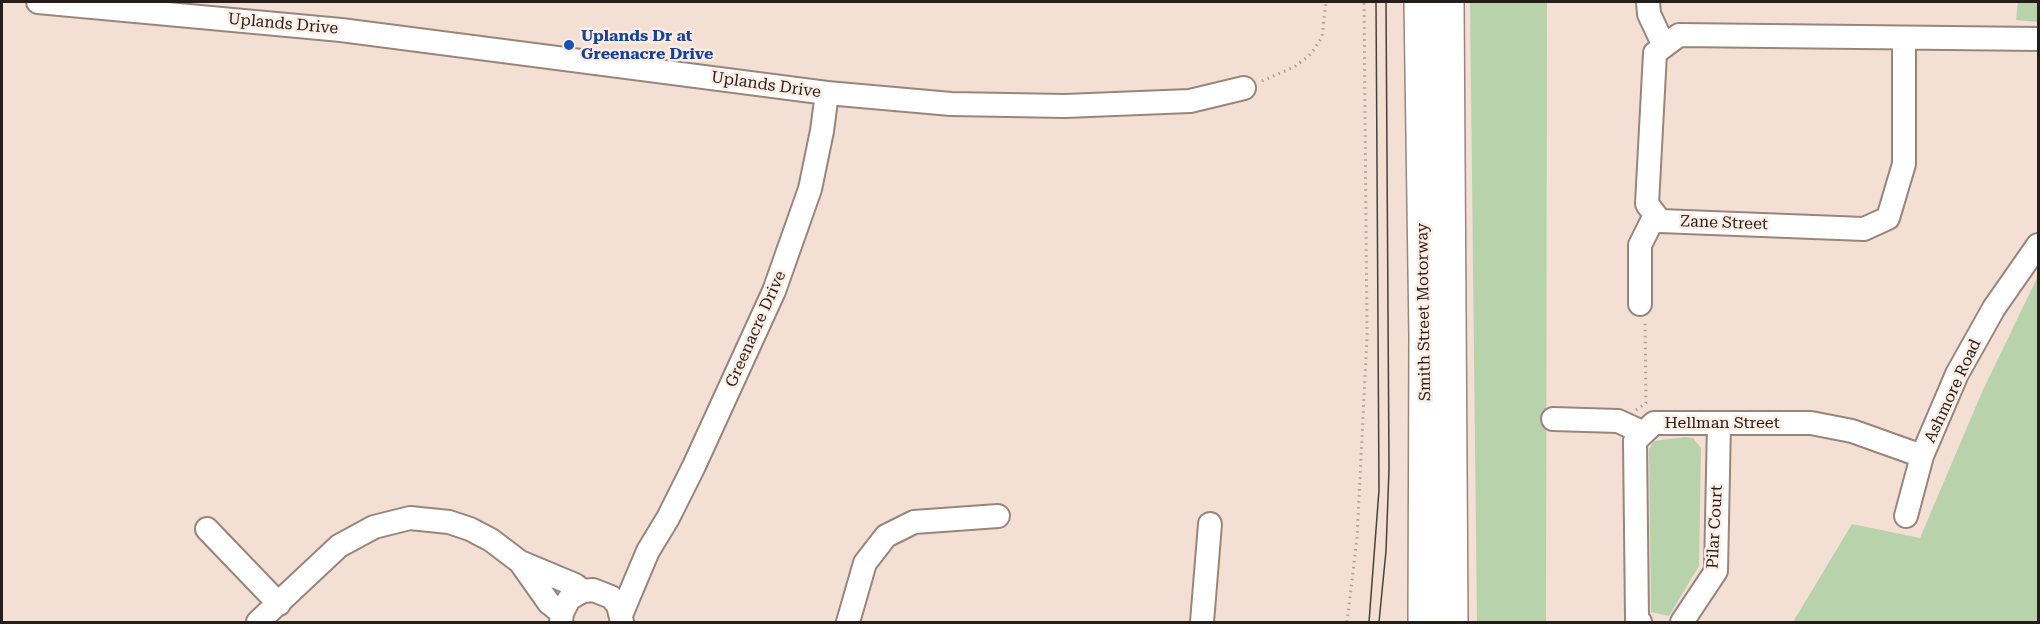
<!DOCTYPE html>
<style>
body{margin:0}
#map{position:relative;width:2040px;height:624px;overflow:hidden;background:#f4dfd4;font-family:"Roboto Serif",serif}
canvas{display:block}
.frame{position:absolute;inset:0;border:3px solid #241d19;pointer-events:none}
</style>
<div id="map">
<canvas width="2040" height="624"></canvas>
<div class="frame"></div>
</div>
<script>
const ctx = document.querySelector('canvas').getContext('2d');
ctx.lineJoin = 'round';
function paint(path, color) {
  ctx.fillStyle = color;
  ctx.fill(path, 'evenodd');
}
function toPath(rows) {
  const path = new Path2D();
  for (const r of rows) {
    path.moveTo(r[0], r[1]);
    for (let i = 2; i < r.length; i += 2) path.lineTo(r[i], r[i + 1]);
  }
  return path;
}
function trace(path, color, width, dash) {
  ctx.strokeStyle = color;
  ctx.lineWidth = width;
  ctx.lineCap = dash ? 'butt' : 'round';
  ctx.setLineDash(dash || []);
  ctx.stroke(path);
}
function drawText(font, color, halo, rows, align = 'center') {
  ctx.font = font + ' "Roboto Serif",serif';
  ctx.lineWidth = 5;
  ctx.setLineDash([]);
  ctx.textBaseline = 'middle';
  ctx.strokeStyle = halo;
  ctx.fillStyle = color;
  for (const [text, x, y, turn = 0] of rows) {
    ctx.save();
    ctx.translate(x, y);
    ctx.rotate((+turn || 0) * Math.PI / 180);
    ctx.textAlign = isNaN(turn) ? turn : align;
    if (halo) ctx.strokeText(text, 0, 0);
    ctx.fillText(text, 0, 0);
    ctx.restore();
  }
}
paint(toPath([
 [1470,2,1547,2,1546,622,1477,622],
 [2018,2,2038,2,2038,22,2016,20],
 [2038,276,2038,622,1793,622,1852,524,1920,538,1982,392],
 [1685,437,1693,438,1701,448,1699,566,1669,616,1651,612,1649,449,1654,441]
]), '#b8d2ac');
const minor = toPath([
 [38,2,341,30,827,93,951,104,1065,106,1190,101,1244,88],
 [1648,2,1649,14,1664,46],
 [1904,39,1904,164,1888,218,1864,229,1660,221,1647,204,1655,53,1679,35,2038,39],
 [1640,304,1640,245,1655,215],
 [1553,419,1618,421,1642,432],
 [1906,516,1922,456,1957,374,1994,308,2038,245],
 [207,529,279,604],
 [520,562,549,603,562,613],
 [621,615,648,551,668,518,694,466,774,291,810,189,822,131,827,93],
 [258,622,339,546,374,527,410,518,449,522,470,529,491,540,520,562,575,585,583,591],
 [561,622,562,613,569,599,583,591,593,590,611,597,618,605,622,622],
 [848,622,865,563,886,536,914,522,998,516],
 [1202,622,1210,524],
 [1640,622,1637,619,1635,441,1654,423,1811,423,1852,431,1922,456],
 [1682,622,1716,571,1719,423]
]);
const highway = toPath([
 [1421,2,1426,337,1425,622],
 [1447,2,1451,622]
]);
trace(minor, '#98857b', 26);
trace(highway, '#98857b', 36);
trace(toPath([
 [1262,81,1294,67,1311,54,1322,37,1326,2],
 [1636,410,1646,403,1645,320],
 [1347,622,1357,538,1367,336,1364,2]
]), '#af9e96', 3, [1.5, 4.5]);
trace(minor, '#fff', 22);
trace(highway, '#fff', 33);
trace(toPath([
 [1369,622,1379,490,1376,2],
 [1379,622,1386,551,1389,469,1386,2]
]), '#4a403b', 1.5);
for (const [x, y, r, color] of [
 [569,45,6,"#1a4fb4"]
]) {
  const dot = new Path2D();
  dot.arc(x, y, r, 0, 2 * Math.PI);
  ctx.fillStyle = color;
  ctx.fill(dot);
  trace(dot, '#feede4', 2);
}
drawText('16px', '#241d19', '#feede4', [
 ["Uplands Drive",283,24,5],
 ["Uplands Drive",766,85,8],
 ["Zane Street",1724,223,2],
 ["Smith Street Motorway",1424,312,-91],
 ["Greenacre Drive",756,329,-66],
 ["Ashmore Road",1953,391,-65],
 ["Hellman Street",1722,423],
 ["Pilar Court",1715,527,-87]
]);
drawText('bold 16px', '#164399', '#feede4', [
 ["Uplands Dr at",581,36],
 ["Greenacre Drive",581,54]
], 'left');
</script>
